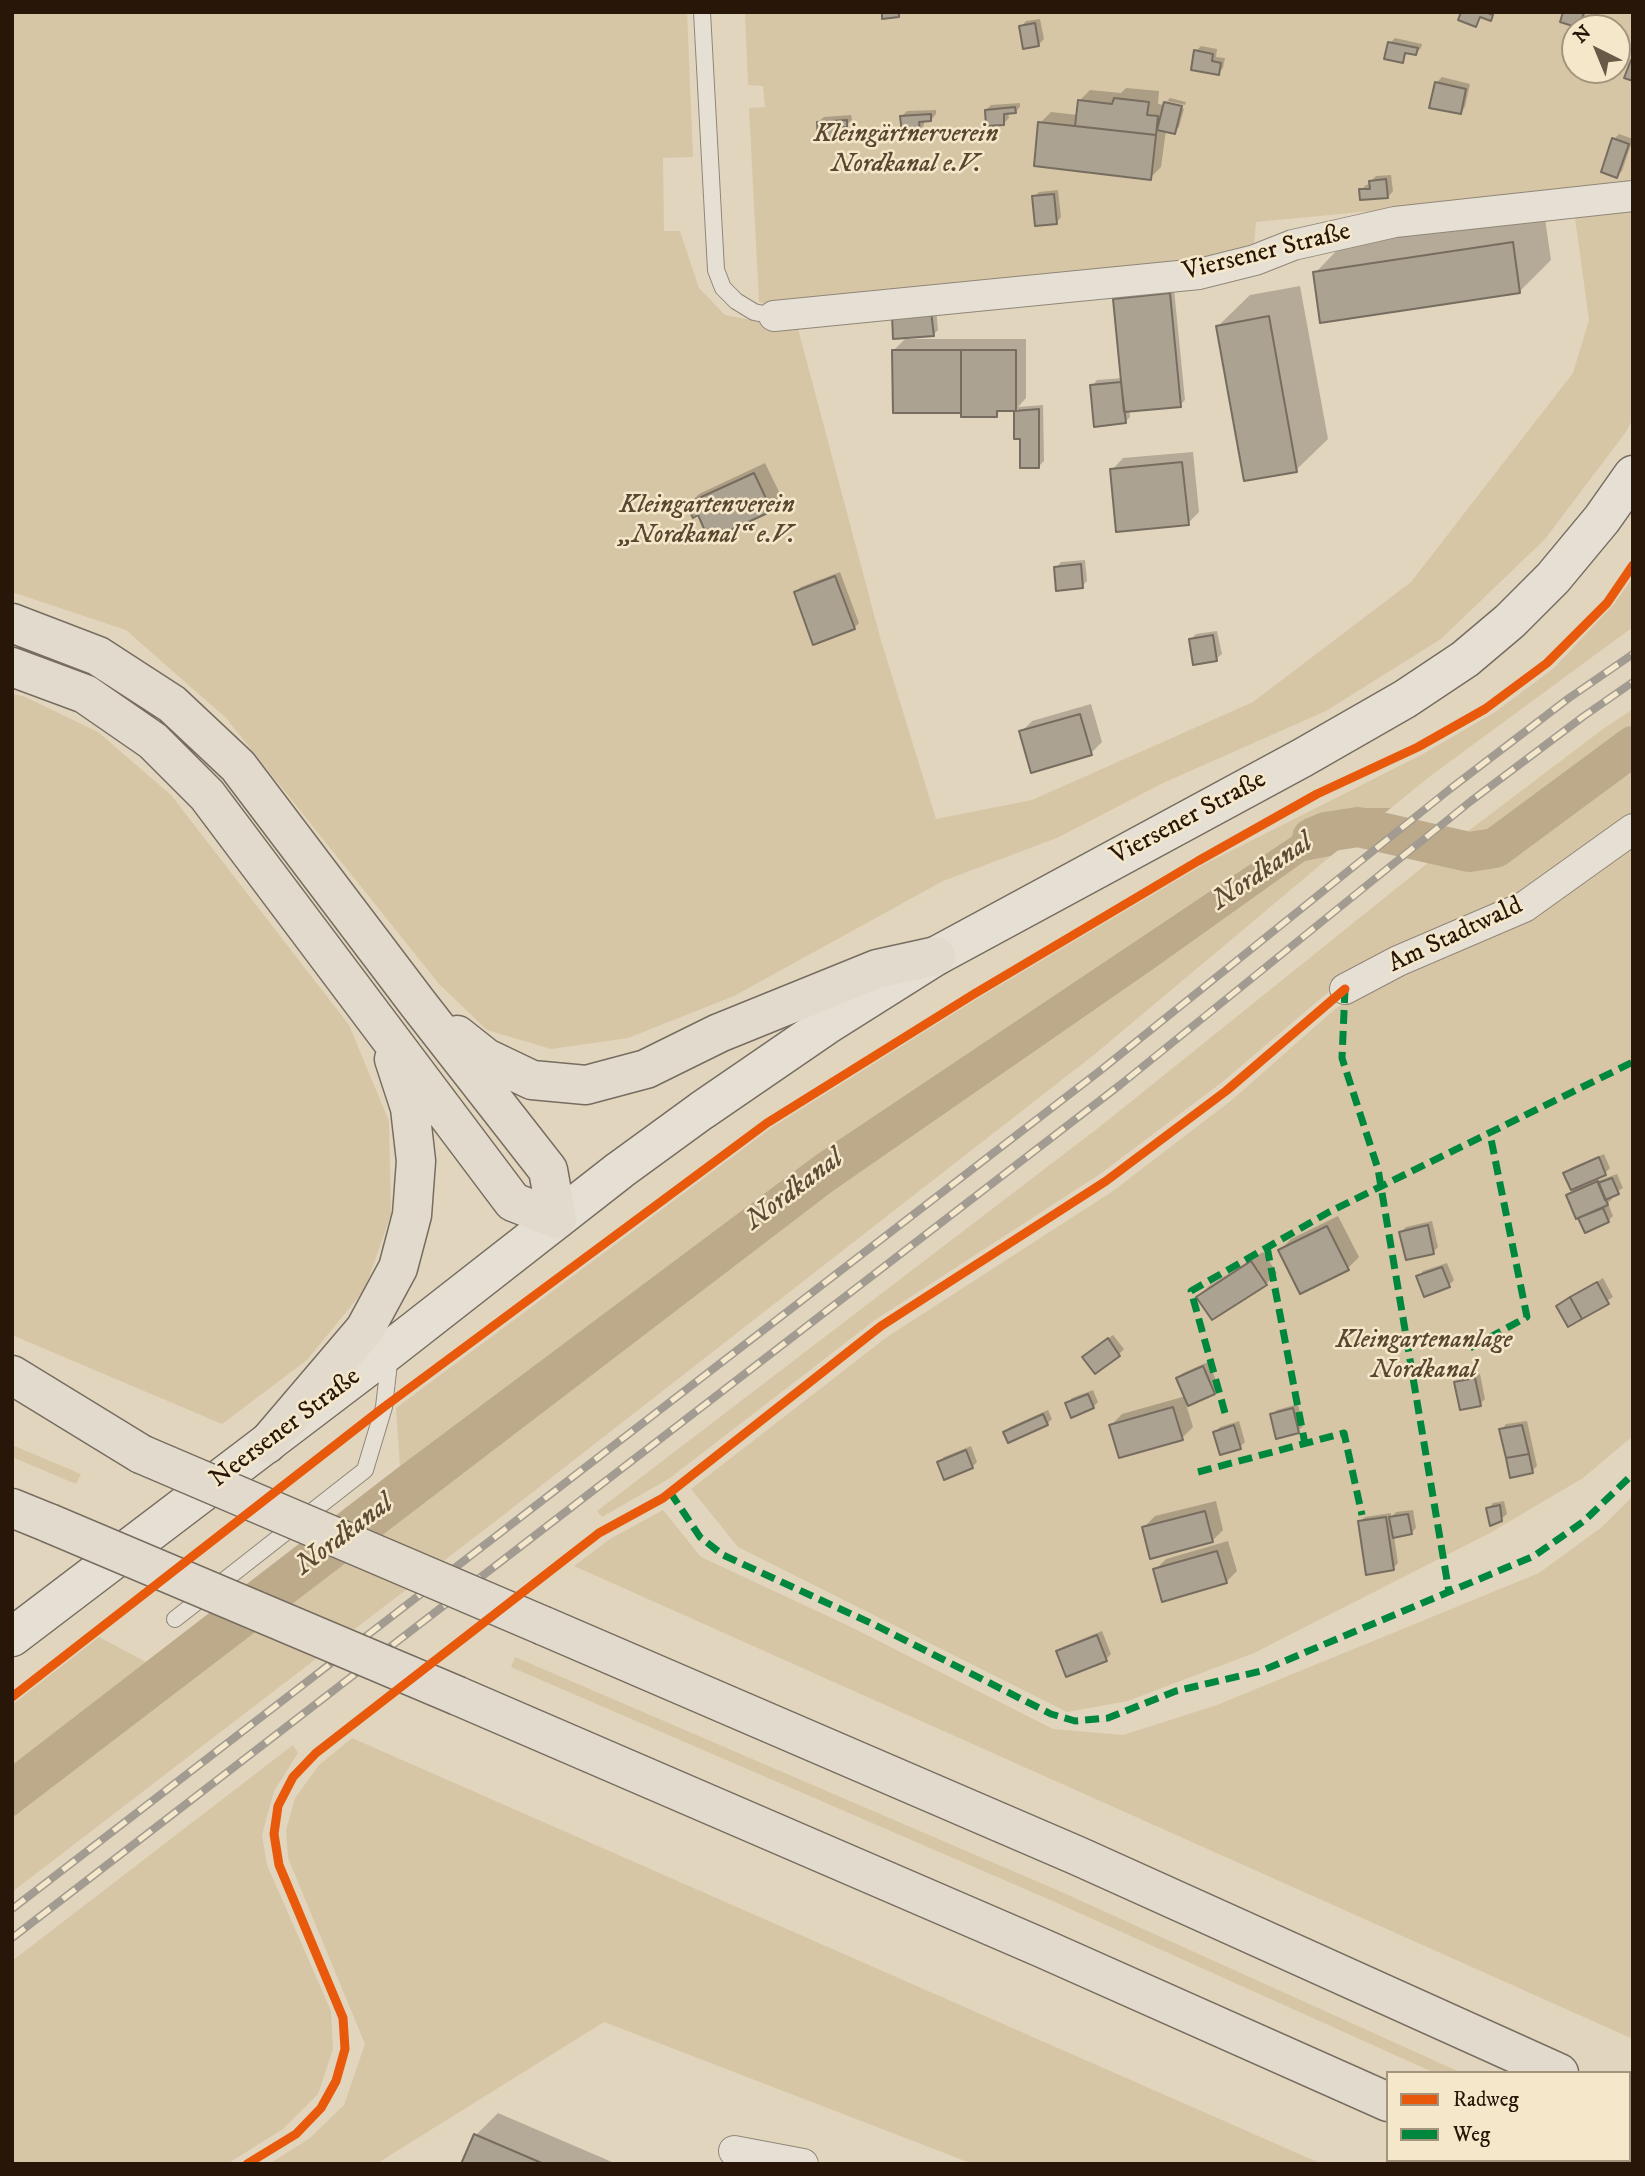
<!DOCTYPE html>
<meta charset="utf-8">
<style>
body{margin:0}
#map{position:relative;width:1645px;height:2176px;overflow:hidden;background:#e1d5bd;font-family:"IM FELL DW Pica",serif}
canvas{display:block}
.frame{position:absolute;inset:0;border:14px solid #281609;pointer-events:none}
.legend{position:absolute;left:1386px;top:2071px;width:245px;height:91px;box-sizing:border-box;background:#f5e8ca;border:2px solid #a3947d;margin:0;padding:9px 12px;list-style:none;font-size:21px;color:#281609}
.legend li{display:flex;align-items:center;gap:14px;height:35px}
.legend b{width:35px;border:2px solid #a3947d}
.north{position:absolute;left:1561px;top:14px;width:70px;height:70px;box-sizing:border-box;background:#f5e8ca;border:2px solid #a3947d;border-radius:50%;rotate:317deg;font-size:19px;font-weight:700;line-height:28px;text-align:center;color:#281609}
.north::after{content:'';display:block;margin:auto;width:24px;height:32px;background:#695948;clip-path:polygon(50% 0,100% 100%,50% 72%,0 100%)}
</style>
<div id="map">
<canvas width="1645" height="2176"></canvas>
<div class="frame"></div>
<ul class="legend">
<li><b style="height:9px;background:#e8590c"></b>Radweg</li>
<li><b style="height:9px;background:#00873e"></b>Weg</li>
</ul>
<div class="north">N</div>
</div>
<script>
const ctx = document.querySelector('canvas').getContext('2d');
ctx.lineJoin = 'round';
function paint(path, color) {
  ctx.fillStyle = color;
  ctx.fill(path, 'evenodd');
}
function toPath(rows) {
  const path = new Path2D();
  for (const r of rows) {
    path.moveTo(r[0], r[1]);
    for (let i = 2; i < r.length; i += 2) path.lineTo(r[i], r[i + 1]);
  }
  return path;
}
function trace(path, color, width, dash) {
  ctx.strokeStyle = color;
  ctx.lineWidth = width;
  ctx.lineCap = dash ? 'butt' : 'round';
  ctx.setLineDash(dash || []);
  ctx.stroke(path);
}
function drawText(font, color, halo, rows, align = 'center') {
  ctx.font = font + ' "IM FELL DW Pica",serif';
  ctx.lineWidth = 5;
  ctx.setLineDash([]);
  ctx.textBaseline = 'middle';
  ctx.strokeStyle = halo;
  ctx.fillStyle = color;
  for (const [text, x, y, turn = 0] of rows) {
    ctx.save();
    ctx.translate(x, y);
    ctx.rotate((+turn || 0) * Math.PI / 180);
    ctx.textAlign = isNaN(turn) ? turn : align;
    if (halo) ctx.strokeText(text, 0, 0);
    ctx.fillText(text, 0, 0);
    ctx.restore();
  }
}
paint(toPath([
 [12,12,687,12,693,157,663,158,664,231,680,231,699,288,725,315,772,324,797,325,880,637,936,819,1032,800,1253,702,1411,582,1573,373,1589,320,1575,218,1633,205,1633,418,1626,432,1545,539,1441,639,1326,711,1163,783,1059,837,943,881,734,996,628,1038,551,1049,487,1030,439,984,226,718,126,630,12,592],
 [745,12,1633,12,1633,186,1256,222,1254,247,1195,260,772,306,759,302,749,108,765,107,763,86,748,85],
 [1575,28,1617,28,1617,70,1575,70],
 [1633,577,1633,627,1429,777,1391,808,1351,808,1297,833,816,1155,400,1466,396,1408,771,1128,977,999,1201,866,1421,755,1495,712,1554,668,1615,603],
 [12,694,23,696,98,732,171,795,349,1025,389,1121,391,1214,365,1289,307,1360,222,1424,12,1335],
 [1633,709,1633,731,1609,746,1505,826,1463,835,1603,729],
 [1633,762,1633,820,1518,899,1339,983,1221,1083,1100,1174,875,1320,670,1478,602,1517,597,1511,1102,1125,1434,858,1475,867,1504,859],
 [1633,841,1633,1436,1583,1478,1490,1533,1254,1653,1128,1701,1067,1712,738,1547,691,1489,887,1337,1113,1191,1233,1099,1335,1009,1397,971],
 [1331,856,1095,1054,497,1520,12,1892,12,1818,833,1191,1152,970,1305,861],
 [12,1445,81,1474,76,1484,12,1457],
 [1633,1496,1633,2039,574,1566,610,1539,663,1510,701,1557,851,1627,1053,1729,1123,1735,1217,1705,1539,1573,1602,1527],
 [99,1637,146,1662,12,1765,12,1705],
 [515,1657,1057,1890,1462,2073,1435,2073,1055,1902,511,1667],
 [352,1738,1322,2164,973,2164,604,2022,376,2164,269,2164,310,2138,344,2105,365,2044,288,1858,286,1830,295,1798,319,1765],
 [293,1745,298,1753,274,1791,262,1835,267,1865,331,2011,333,2049,318,2094,283,2129,227,2164,12,2164,12,1961]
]), '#d7c6a5');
paint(toPath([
 [1351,808,1391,808,1331,856,1305,861,1152,970,833,1191,12,1818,12,1765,400,1466,816,1155,1297,833]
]), '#bcaa8b');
paint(toPath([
 [1394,806,1393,811,1333,859,1325,861]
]), '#e1d5bd');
paint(toPath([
 [1463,12,1496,12,1490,19,1482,16,1476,24],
 [1565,12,1586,12,1583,22,1578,27],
 [1040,19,1044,39,1039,44,1021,27,1026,21],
 [1395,38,1422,44,1421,48,1416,53,1408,51,1402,61,1390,43],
 [1201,46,1217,49,1216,57,1225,58,1223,68,1218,73,1196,51],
 [1442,77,1470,84,1465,107,1460,113,1436,83],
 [1126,88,1159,91,1158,104,1165,105,1166,102,1166,104,1184,109,1179,127,1174,132,1166,130,1161,167,1150,178,1040,123,1051,112,1078,115,1079,101,1090,90,1121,93],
 [1170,98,1186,102,1185,105,1167,101],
 [1020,103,1020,107,1015,112,1008,112,1009,118,1004,123,986,110,991,105],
 [936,110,936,114,931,120,924,120,924,125,919,130,902,116,907,111],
 [851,115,852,120,846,125,841,125,841,131,836,136,818,122,824,117],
 [1619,134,1633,139,1622,171,1617,176,1614,139],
 [1391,175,1393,191,1388,197,1361,190,1366,185,1371,184,1371,181,1376,176],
 [1058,190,1061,217,1056,223,1034,197,1039,192],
 [1544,212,1551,260,1520,291,1315,273,1346,241],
 [1300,286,1328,439,1296,470,1218,326,1250,295],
 [1174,289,1185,400,1180,405,1129,409,1130,417,1125,422,1092,386,1097,380,1123,378,1115,299,1120,294],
 [936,307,938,330,933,335,894,316],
 [905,339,1026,339,1026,398,1018,407,1043,405,1044,461,1039,466,1021,437,1016,412,1019,409,1002,409,996,415,963,411,894,350],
 [1193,452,1199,512,1188,523,1112,470,1123,458],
 [765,463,782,498,771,509,699,513,688,505,699,494],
 [1085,560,1087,581,1082,586,1056,568,1061,562],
 [840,572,859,623,854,628,796,592,801,587],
 [1217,631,1222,654,1216,659,1191,639,1196,634],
 [1091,704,1102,742,1091,753,1021,732,1032,721],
 [1604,1154,1610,1168,1605,1173,1582,1183,1583,1186,1617,1174,1623,1188,1610,1196,1612,1199,1608,1203,1613,1216,1608,1221,1585,1231,1568,1195,1573,1190,1566,1173,1571,1168],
 [1338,1216,1359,1257,1348,1268,1280,1250,1291,1239],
 [1432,1221,1438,1247,1433,1252,1401,1232,1406,1227],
 [1263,1252,1277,1273,1266,1284,1198,1297,1209,1286],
 [1447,1263,1454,1280,1449,1285,1418,1277,1423,1271],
 [1603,1278,1613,1297,1568,1325,1558,1306],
 [1113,1335,1124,1349,1119,1354,1090,1352],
 [1208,1362,1219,1387,1214,1392,1186,1404,1193,1427,1182,1438,1111,1425,1122,1414,1186,1396,1178,1378,1183,1373],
 [1480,1374,1485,1399,1480,1404,1456,1383,1461,1377],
 [1093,1390,1098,1402,1093,1407,1067,1403,1072,1398],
 [1298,1404,1303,1426,1298,1431,1272,1415,1277,1410],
 [1048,1410,1052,1419,1047,1424,1005,1432,1010,1427],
 [1239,1421,1245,1442,1240,1447,1215,1432,1220,1427],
 [1527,1421,1537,1466,1532,1471,1501,1430,1506,1424],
 [971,1446,977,1462,972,1467,939,1462,944,1457],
 [1216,1501,1223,1530,1212,1541,1144,1527,1155,1516],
 [1504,1501,1507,1514,1501,1519,1488,1509,1493,1503],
 [1413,1510,1416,1528,1411,1533,1394,1536,1398,1563,1393,1568,1359,1522,1365,1517,1391,1513,1391,1517,1396,1512],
 [1228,1541,1237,1571,1226,1582,1155,1570,1166,1559],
 [1102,1631,1111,1654,1106,1659,1058,1652,1063,1647],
 [498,2113,612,2162,611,2164,463,2164,476,2135]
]), '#0003');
trace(toPath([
 [1312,838,1326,832,1358,827,1469,852,1495,848,1633,746]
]), '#bcaa8b', 40);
const building = toPath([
 [882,12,899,12,899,17,882,19,882,12],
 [1461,12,1485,12,1493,15,1491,21,1480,17,1476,27,1458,20,1461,12],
 [1563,12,1584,12,1579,28,1560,22,1563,12],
 [1035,23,1039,46,1023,49,1019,26,1035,23],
 [1388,42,1418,48,1416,55,1405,53,1403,63,1384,59,1388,42],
 [1194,50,1213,54,1212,61,1221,63,1219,75,1191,70,1194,50],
 [1631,60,1633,61,1633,81,1624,78,1631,60],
 [1435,82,1466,89,1461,114,1429,108,1435,82],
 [1114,98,1149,102,1147,115,1158,116,1156,135,1075,126,1078,100,1112,104,1114,98],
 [1164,102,1182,106,1175,134,1157,130,1164,102],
 [1015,107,1016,113,1004,114,1004,125,986,126,985,110,1015,107],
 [931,114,931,121,919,122,920,132,902,133,900,116,931,114],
 [847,120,847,127,836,128,837,137,818,139,817,122,847,120],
 [1038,122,1156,135,1151,180,1034,166,1038,122],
 [1612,138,1629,144,1617,178,1601,172,1612,138],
 [1386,179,1388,198,1360,200,1359,189,1370,189,1369,181,1386,179],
 [1054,194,1057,224,1035,226,1032,196,1054,194],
 [1513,242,1520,293,1320,323,1313,272,1513,242],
 [1170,293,1181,407,1124,412,1113,299,1170,293],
 [931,311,934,336,893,339,892,315,931,311],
 [1269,316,1297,472,1244,481,1216,326,1269,316],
 [892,350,961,350,961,413,893,413,892,350],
 [961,350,1016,350,1016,411,997,411,997,417,961,417,961,350],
 [1121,382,1126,423,1094,427,1090,385,1121,382],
 [1039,409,1039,468,1020,468,1020,439,1014,439,1014,411,1039,409],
 [1182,462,1189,525,1116,532,1110,469,1182,462],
 [754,473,772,511,709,540,698,515,693,518,686,504,754,473],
 [1081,564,1083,588,1056,591,1054,567,1081,564],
 [835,576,855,629,813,645,794,592,835,576],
 [1213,635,1217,661,1193,665,1189,639,1213,635],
 [1080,714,1092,755,1031,773,1019,731,1080,714],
 [1599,1157,1606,1175,1571,1190,1563,1173,1599,1157],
 [1612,1178,1619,1194,1605,1200,1598,1183,1612,1178],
 [1598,1181,1608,1205,1576,1219,1566,1195,1598,1181],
 [1603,1208,1609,1222,1585,1233,1578,1218,1603,1208],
 [1428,1225,1434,1254,1406,1260,1399,1232,1428,1225],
 [1327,1226,1349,1270,1300,1294,1278,1250,1327,1226],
 [1251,1261,1267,1285,1212,1320,1196,1297,1251,1261],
 [1442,1267,1450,1287,1424,1297,1416,1276,1442,1267],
 [1597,1282,1609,1304,1582,1319,1570,1297,1597,1282],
 [1570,1297,1582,1319,1568,1327,1556,1306,1570,1297],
 [1108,1338,1120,1356,1095,1374,1082,1357,1108,1338],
 [1203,1366,1215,1394,1188,1406,1176,1378,1203,1366],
 [1475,1378,1481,1406,1460,1410,1454,1382,1475,1378],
 [1088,1394,1094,1408,1071,1418,1065,1403,1088,1394],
 [1173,1407,1183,1440,1119,1458,1109,1425,1173,1407],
 [1293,1408,1299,1433,1276,1439,1270,1414,1293,1408],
 [1043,1414,1048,1425,1008,1443,1003,1432,1043,1414],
 [1234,1425,1241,1449,1220,1455,1213,1432,1234,1425],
 [1522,1425,1529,1454,1506,1458,1499,1429,1522,1425],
 [966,1450,973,1468,944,1480,937,1462,966,1450],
 [1529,1454,1533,1473,1510,1478,1506,1458,1529,1454],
 [1500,1505,1502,1521,1490,1526,1486,1508,1500,1505],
 [1205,1511,1213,1542,1150,1559,1142,1527,1205,1511],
 [1408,1514,1412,1534,1393,1538,1389,1517,1408,1514],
 [1386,1517,1394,1570,1366,1575,1358,1521,1386,1517],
 [1217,1551,1227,1583,1162,1602,1153,1569,1217,1551],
 [1097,1635,1107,1661,1066,1677,1056,1651,1097,1635],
 [474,2134,544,2164,461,2164,474,2134]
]);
paint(building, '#aca292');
trace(building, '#766d60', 2);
const lane = toPath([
 [702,12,716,270,723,288,736,301,754,312,774,316],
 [175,1619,365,1470,384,1407,390,1354]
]);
const street = toPath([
 [774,316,1199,274,1255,260,1293,245,1395,222,1633,196],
 [1345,989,1398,961,1524,907,1633,829],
 [734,2151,803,2164]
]);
const secondary = toPath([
 [12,1637,391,1349,620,1170,701,1111,825,1026,936,956,1302,758,1405,699,1465,659,1510,621,1553,578,1602,519,1633,475]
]);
const highway = toPath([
 [12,623,98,656,172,704,238,766,419,1005,548,1170,557,1219],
 [12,667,85,694,153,741,207,795,513,1202,557,1219],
 [457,1035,486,1058,532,1080,586,1085,646,1069,719,1033,877,969,936,956],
 [12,1375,141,1454],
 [267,1444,365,1329,398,1268,412,1215,416,1161,410,1108,394,1059],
 [12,1508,49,1523],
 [544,1626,1078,1856,1559,2073],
 [458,1696,1042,1948,1388,2102],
 [1629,2105,1633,2106],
 [1519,2160,1527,2164]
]);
trace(lane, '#908678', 18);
trace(street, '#908678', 32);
trace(secondary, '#766d60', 41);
trace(highway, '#766d60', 41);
trace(lane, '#e6e0d4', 16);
trace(street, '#e6e0d4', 30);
trace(secondary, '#e6e0d4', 38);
trace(highway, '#e2dbcd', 38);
const rail = toPath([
 [12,1909,1101,1070,1450,789,1569,698,1633,654],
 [12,1938,1120,1085,1471,801,1584,716,1633,682]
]);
trace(rail, '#a29b91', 8);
trace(rail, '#f5e8ca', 5, [16]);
const highwayBridge = toPath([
 [141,1454,544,1626],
 [49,1523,458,1696]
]);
trace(highwayBridge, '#766d60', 41, []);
trace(highwayBridge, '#e2dbcd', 38);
trace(toPath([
 [1345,989,1342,1058,1378,1169,1449,1592],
 [1267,1247,1305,1444],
 [1470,1348,1527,1317,1490,1134],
 [1225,1413,1191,1291,1329,1212,1633,1062],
 [1198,1472,1344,1433,1362,1515],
 [670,1492,700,1537,723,1555,875,1625,1051,1714,1075,1721,1108,1718,1176,1691,1261,1671,1534,1556,1584,1521,1633,1474]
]), '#00873e', 7, [14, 7]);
trace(toPath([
 [12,1697,384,1407,767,1123,974,994,1198,861,1317,794,1418,747,1485,709,1547,663,1607,603,1633,565],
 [247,2164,296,2134,321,2108,336,2081,345,2049,343,2018,279,1865,274,1834,278,1806,293,1777,316,1753,599,1533,663,1498,881,1326,1106,1181,1226,1091,1345,989]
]), '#e8590c', 9);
drawText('italic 26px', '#5a4732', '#f5e8ca', [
 ["Kleingärtnerverein",906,136],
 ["Nordkanal e.V.",906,166],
 ["Kleingartenverein",707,507],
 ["„Nordkanal“ e.V.",707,537],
 ["Kleingartenanlage",1424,1342],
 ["Nordkanal",1424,1372]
]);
drawText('26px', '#281609', '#f5e8ca', [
 ["Viersener Straße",1267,253,-14],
 ["Viersener Straße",1189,819,-28],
 ["Am Stadtwald",1456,936,-25],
 ["Neersener Straße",286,1429,-37]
]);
drawText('italic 28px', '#5d4a35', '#f5e8ca', [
 ["Nordkanal",1263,873,-34],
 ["Nordkanal",795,1191,-37],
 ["Nordkanal",345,1536,-37]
]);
</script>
